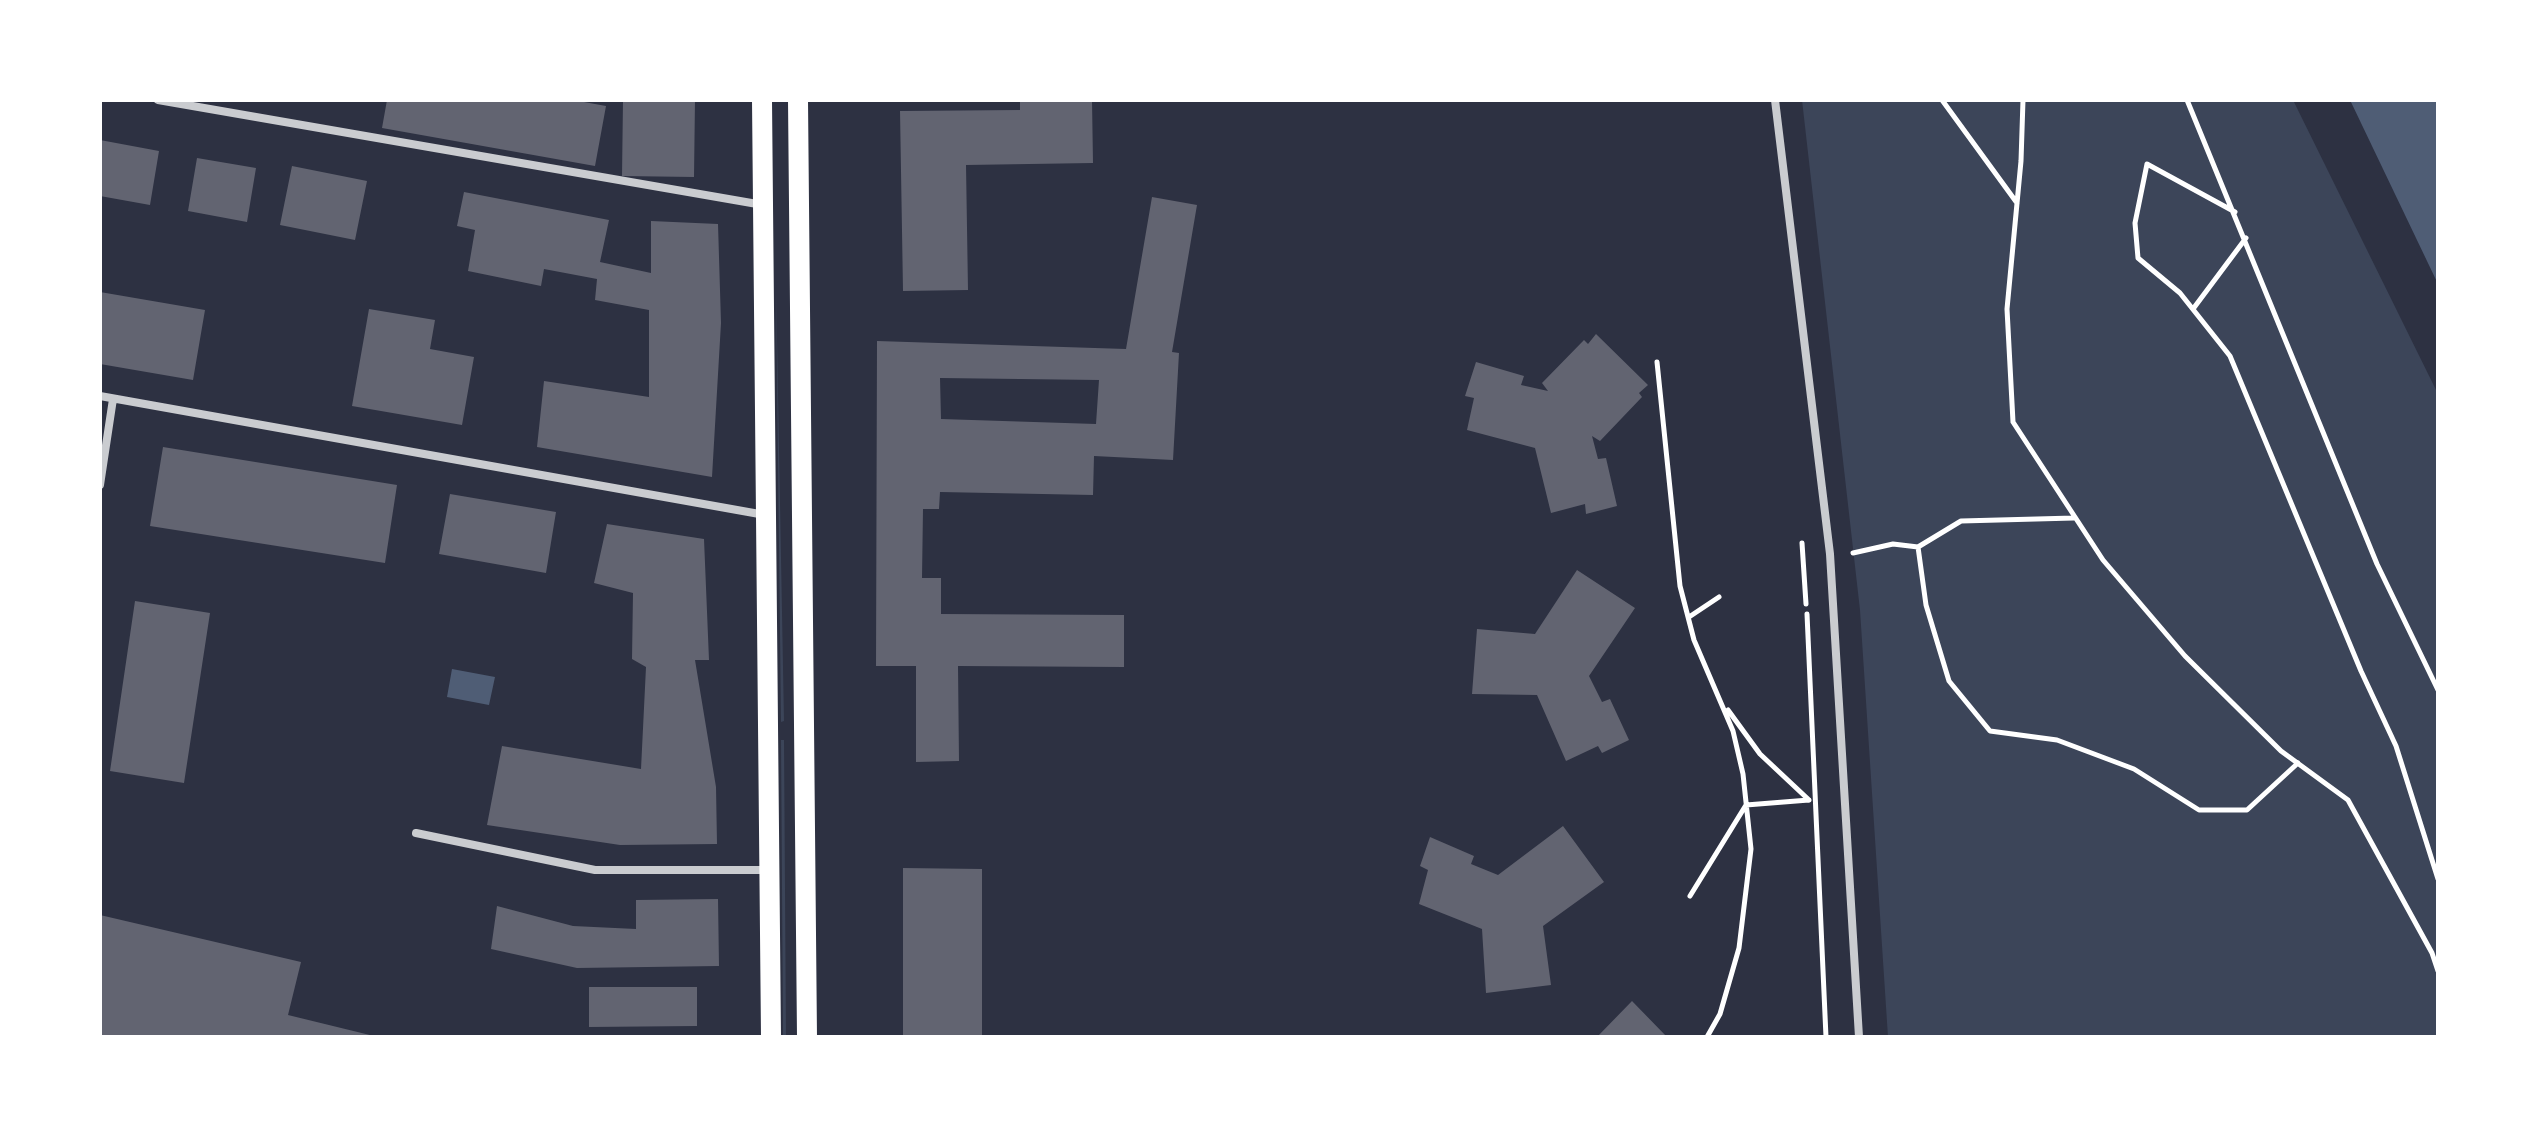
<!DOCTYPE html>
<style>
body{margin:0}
#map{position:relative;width:2538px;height:1137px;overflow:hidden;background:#2d3142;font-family:"IBM Plex Sans",sans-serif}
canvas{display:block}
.frame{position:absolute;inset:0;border:102px solid #fff;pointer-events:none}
</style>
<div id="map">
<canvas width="2538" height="1137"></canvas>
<div class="frame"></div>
</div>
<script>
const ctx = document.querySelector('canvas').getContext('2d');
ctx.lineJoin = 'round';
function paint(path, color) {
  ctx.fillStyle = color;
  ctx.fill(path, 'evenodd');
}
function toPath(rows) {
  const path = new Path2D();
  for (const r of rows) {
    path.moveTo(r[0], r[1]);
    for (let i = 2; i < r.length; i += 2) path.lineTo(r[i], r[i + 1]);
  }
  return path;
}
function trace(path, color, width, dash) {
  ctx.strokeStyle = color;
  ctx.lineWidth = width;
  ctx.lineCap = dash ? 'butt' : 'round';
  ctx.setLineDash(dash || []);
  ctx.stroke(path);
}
paint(toPath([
 [1802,100,2293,100,2438,394,2438,1037,1888,1037,1860,610],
 [776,284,784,721,781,722],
 [781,740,784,740,786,1037,783,1037]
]), '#3c4559');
paint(toPath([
 [2350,100,2438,100,2438,284],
 [452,669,495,677,489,705,447,697]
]), '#4f5d75');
paint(toPath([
 [387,100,573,100,606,106,595,166,382,128],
 [623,100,695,100,694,177,622,176],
 [1020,100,1092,100,1093,163,966,165,968,290,903,291,900,111,1020,110],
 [100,140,159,151,150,205,100,196],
 [197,158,256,168,247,222,188,211],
 [292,166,367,181,355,240,280,225],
 [464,192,609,220,600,262,651,273,651,221,718,224,721,323,712,477,537,447,544,381,649,397,649,310,595,300,597,279,544,269,541,286,468,271,475,230,457,226],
 [1152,197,1197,205,1172,352,1179,353,1173,460,1094,456,1093,495,940,492,939,509,923,509,922,578,941,578,941,614,1124,615,1124,667,958,666,959,761,916,762,916,666,876,666,877,341,1126,349],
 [940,378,1099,380,1096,424,941,419],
 [100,292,205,310,193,380,100,364],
 [369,309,435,320,430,349,474,357,462,425,352,406],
 [1596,334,1648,385,1639,393,1642,397,1600,441,1592,436,1598,459,1606,458,1617,506,1586,514,1585,504,1551,513,1535,448,1467,430,1474,398,1465,396,1476,362,1524,376,1521,385,1548,391,1542,383,1584,340,1588,344],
 [163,447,397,485,385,563,150,526],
 [450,494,556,512,546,573,439,554],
 [607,524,704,539,709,660,695,660,716,787,717,844,620,845,487,825,502,746,641,769,646,667,632,659,633,593,594,583],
 [1577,570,1635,608,1589,676,1602,702,1610,699,1629,740,1602,753,1598,746,1566,761,1537,695,1472,694,1477,629,1535,634],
 [135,601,210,613,184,783,110,771],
 [1563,826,1604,882,1543,926,1551,985,1486,993,1482,929,1419,904,1428,870,1420,866,1430,837,1474,856,1471,864,1498,875],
 [903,868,982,869,982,1037,903,1037],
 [718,899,719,966,577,968,491,949,497,906,573,926,636,929,636,900],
 [100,915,301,962,288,1015,378,1037,100,1037],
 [589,987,697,987,697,1026,589,1027],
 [1632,1001,1667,1037,1597,1037]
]), '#626471');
trace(toPath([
 [1942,100,2017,203],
 [2023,100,2021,161,2007,309,2013,422,2103,560,2185,656,2281,751,2348,800,2432,953,2438,971],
 [2187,100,2377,564,2438,690],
 [2235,212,2147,164,2135,223,2138,258,2180,293,2230,356,2361,671,2396,746,2438,879],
 [2193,309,2246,238],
 [1657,362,1680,586,1694,640,1733,731,1743,774,1751,849,1739,948,1720,1014,1707,1037],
 [1802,543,1806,604],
 [1918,547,1961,521,2074,518],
 [1853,553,1893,544,1918,547,1926,605,1949,681,1990,731,2057,740,2134,769,2199,810,2247,810,2298,763],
 [1807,614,1826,1037],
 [1689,617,1719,597],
 [1728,710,1760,754,1809,800],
 [1690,896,1746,805,1809,800]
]), '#fff', 5);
trace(toPath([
 [158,100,763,205],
 [1775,100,1830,554,1859,1037],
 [100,396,765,515],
 [100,485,113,399],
 [416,833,595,870,767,870]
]), '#caccd0', 8);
trace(toPath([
 [762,100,771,1037],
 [798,100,807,1037]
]), '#fff', 20);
</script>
